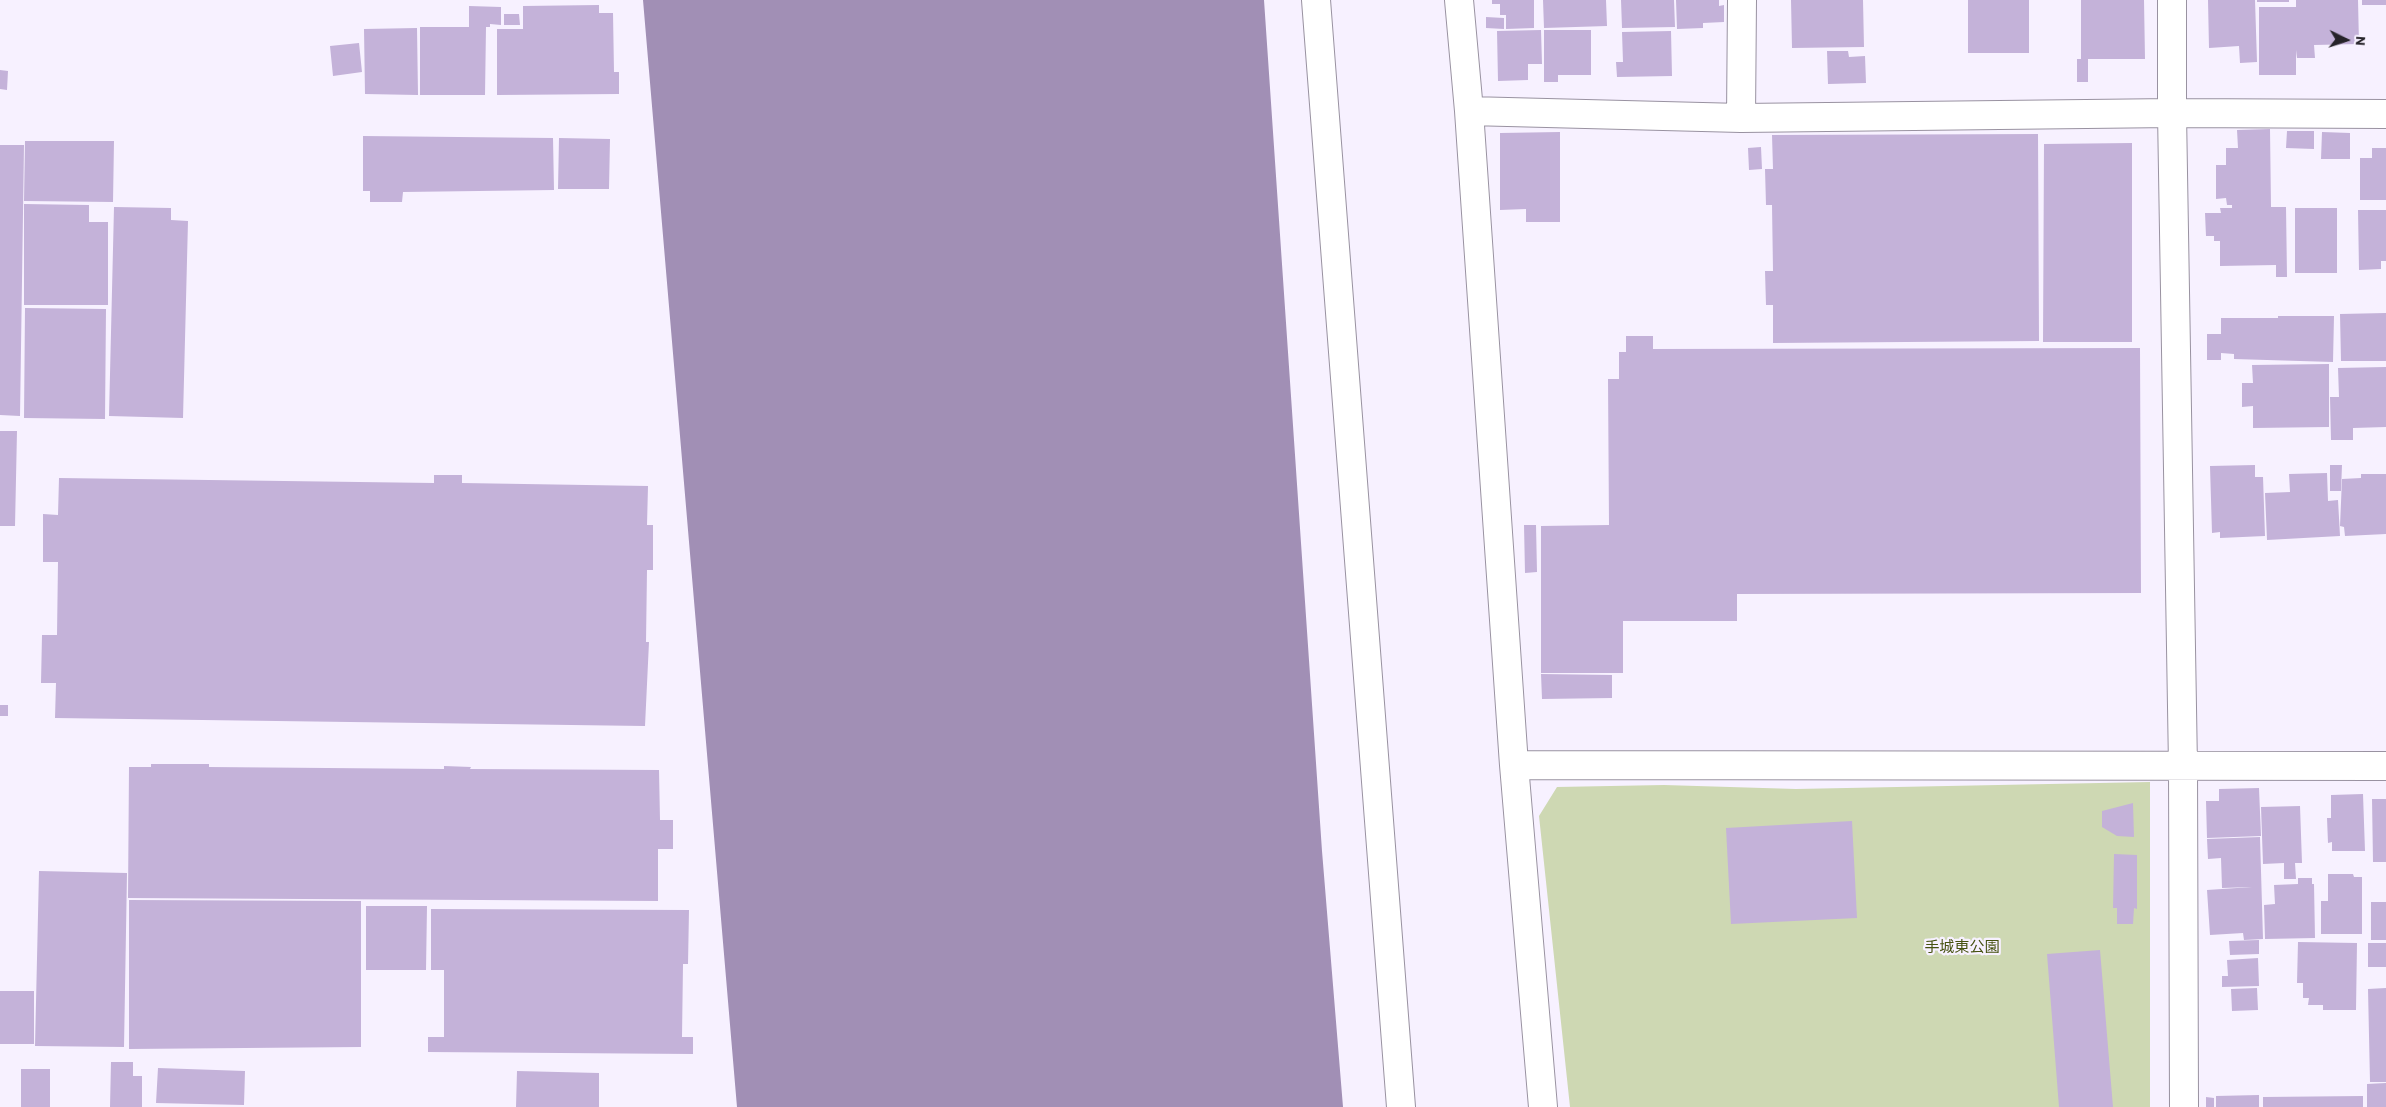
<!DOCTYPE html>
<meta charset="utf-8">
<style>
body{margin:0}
#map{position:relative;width:2386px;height:1107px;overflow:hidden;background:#f7f1ff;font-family:Barlow,sans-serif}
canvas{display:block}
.north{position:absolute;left:2321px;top:15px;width:50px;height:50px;-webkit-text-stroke:4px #f7f1ff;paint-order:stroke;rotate:94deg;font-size:14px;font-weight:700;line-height:20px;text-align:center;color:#262329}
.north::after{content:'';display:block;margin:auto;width:18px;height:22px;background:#262329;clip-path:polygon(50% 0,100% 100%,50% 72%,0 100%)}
</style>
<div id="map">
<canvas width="2386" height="1107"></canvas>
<div class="north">N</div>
</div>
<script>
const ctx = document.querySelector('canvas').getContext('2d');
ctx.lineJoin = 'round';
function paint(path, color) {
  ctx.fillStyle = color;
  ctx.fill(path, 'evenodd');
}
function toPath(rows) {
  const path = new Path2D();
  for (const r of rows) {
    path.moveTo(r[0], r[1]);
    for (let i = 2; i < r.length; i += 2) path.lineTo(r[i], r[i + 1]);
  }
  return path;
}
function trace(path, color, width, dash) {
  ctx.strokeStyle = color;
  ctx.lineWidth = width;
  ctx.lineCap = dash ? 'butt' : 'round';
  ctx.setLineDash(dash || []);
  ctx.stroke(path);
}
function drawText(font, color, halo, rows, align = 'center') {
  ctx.font = font + ' Barlow,"Noto Sans JP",sans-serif';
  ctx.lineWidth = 4.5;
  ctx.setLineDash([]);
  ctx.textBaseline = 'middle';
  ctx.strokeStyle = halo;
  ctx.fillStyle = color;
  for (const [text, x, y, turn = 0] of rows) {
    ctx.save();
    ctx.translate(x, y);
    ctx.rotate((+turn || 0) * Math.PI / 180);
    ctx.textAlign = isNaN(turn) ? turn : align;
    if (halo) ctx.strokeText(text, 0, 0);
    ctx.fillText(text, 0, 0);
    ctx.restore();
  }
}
paint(toPath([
 [2150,782,2150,1107,1570,1107,1539,816,1557,787,1664,785,1796,789]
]), '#ced8b3');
paint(toPath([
 [643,0,1264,0,1322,851,1343,1107,737,1107]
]), '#a18fb5');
paint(toPath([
 [1492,0,1534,0,1534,28,1506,29,1506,15,1500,15,1500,4,1492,4],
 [1543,0,1606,0,1607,26,1544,28],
 [1621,0,1674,0,1675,27,1622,28],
 [1676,0,1719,0,1719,6,1724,5,1724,22,1703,23,1703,28,1677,29],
 [1791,0,1863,0,1864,47,1792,48],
 [1968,0,2029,0,2029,53,1968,53],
 [2081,0,2144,0,2145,59,2088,59,2088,82,2077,82,2077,59,2081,59],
 [2208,0,2255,0,2257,62,2240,63,2239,46,2209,48],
 [2257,0,2289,0,2289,2,2257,2],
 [2296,0,2358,0,2359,44,2314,45,2315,58,2297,58,2296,50,2296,75,2259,75,2259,7,2296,7],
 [2362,0,2386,0,2386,5,2362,5],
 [599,5,599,13,613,13,614,72,619,72,619,94,497,95,497,29,523,29,523,6],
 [469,6,501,7,501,25,490,24,490,27,486,27,485,95,420,95,420,27,469,27],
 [504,14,519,14,520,25,504,25],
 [1486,17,1504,18,1504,29,1486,28],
 [417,28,418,95,365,94,364,29],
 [1541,30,1542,64,1528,64,1528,80,1498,81,1497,31],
 [1544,30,1591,30,1591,75,1558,75,1558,82,1544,82],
 [1671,31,1672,76,1617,77,1616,62,1623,62,1622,32],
 [359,43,362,72,333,76,330,46],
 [1827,51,1848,51,1849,57,1865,56,1866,83,1828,84],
 [0,70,8,71,7,90,0,89],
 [2270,129,2271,207,2286,207,2287,277,2276,277,2276,265,2220,266,2220,241,2214,241,2214,236,2206,236,2205,213,2221,213,2220,208,2232,208,2232,205,2227,205,2226,198,2216,199,2216,165,2226,165,2226,148,2238,148,2237,130],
 [2287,131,2314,131,2314,149,2286,148],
 [1560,132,1560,222,1526,222,1526,209,1500,210,1500,133],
 [2322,132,2350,133,2350,159,2321,159],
 [2038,134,2039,341,1773,343,1773,305,1766,305,1765,271,1773,271,1772,205,1766,205,1765,169,1773,169,1772,135],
 [363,136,553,138,554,190,403,192,402,202,370,202,370,191,363,191],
 [559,138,610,139,609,189,558,189],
 [25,141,114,141,113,202,24,201],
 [2132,143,2132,342,2043,342,2044,144],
 [0,145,24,145,20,416,0,415],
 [1761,147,1762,169,1749,170,1748,148],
 [2372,148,2386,148,2386,200,2360,200,2360,158,2372,158],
 [24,204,89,205,89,222,108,222,108,305,24,305],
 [114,207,171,208,171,220,188,221,183,418,109,416],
 [2295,208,2337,208,2337,273,2295,273],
 [2358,210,2386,210,2386,261,2381,261,2381,269,2359,270],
 [25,308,106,309,105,419,24,418],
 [2386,313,2386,361,2341,361,2340,314],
 [2278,316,2334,316,2333,362,2234,359,2234,354,2221,353,2221,360,2207,360,2207,334,2221,334,2221,318,2278,318],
 [1626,336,1653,336,1653,349,2140,348,2141,593,1737,594,1737,621,1623,621,1623,673,1541,673,1541,526,1609,525,1608,379,1619,379,1619,352,1626,352],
 [2329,364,2329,427,2253,428,2253,406,2242,407,2242,383,2253,383,2252,365],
 [2386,367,2386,427,2353,428,2353,440,2331,440,2330,397,2339,397,2338,368],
 [0,431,17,431,15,526,0,526],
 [2255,465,2255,477,2263,477,2265,536,2220,538,2220,532,2212,533,2210,466],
 [2330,465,2342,465,2341,491,2330,491],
 [2327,473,2328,501,2338,500,2340,536,2267,540,2265,493,2290,492,2289,474],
 [2361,474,2386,474,2386,534,2345,536,2344,527,2340,526,2342,479,2361,478],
 [434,475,462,475,462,483,648,486,647,525,653,525,653,570,647,570,646,642,649,642,645,726,55,718,56,683,41,683,42,635,57,635,58,562,43,562,43,514,58,515,59,478,434,483],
 [1524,525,1536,525,1537,572,1525,573],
 [1541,674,1612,675,1612,698,1542,699],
 [0,705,8,705,8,716,0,716],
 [151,764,209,764,209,767,444,769,444,766,471,767,470,769,659,770,660,820,673,820,673,849,658,849,658,901,128,898,129,767,151,767],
 [2259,788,2261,836,2207,838,2206,801,2219,801,2219,789],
 [2363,794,2365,851,2332,851,2332,842,2328,843,2327,818,2331,818,2331,795],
 [2372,799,2386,799,2386,862,2373,862],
 [2133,803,2134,837,2117,836,2102,827,2102,811],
 [2300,806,2302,863,2295,863,2296,879,2284,879,2284,863,2263,864,2261,807],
 [1852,821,1857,918,1731,924,1726,828],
 [2260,837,2263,939,2244,940,2243,933,2210,935,2207,890,2252,887,2222,888,2221,858,2208,859,2207,839],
 [2114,854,2137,855,2137,909,2134,908,2133,924,2117,924,2117,908,2113,908],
 [39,871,127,873,124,1047,35,1046],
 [2328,874,2353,874,2354,877,2362,877,2362,934,2321,934,2321,901,2328,901],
 [2298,878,2312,878,2312,884,2314,884,2315,938,2265,939,2264,905,2275,904,2274,885,2298,884],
 [129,900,361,901,361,1047,129,1049],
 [2371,902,2386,902,2386,940,2371,940],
 [366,906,427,906,426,970,366,970],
 [431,909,689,910,688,964,683,964,682,1037,693,1037,693,1054,428,1052,428,1037,444,1037,444,970,431,970],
 [2259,940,2259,954,2230,955,2229,941],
 [2298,942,2357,943,2356,1010,2323,1010,2323,1005,2308,1005,2309,998,2303,998,2303,983,2297,983],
 [2368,943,2386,943,2386,967,2368,967],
 [2100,950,2113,1107,2059,1107,2047,954],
 [2258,958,2259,986,2222,987,2222,976,2228,976,2227,960],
 [2257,988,2258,1010,2232,1011,2231,989],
 [2386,988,2386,1082,2370,1082,2368,989],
 [0,991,34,991,34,1044,0,1044],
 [111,1062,133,1062,133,1076,142,1076,142,1107,110,1107],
 [158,1068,245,1071,244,1105,156,1103],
 [21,1069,50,1069,50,1107,21,1107],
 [517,1071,599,1073,599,1107,516,1107],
 [2386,1083,2386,1107,2367,1107,2367,1084],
 [2259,1095,2259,1107,2216,1107,2216,1096],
 [2363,1096,2363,1107,2263,1107,2263,1097],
 [2206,1097,2214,1098,2214,1107,2206,1107]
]), '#c4b2d9');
const street = toPath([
 [1316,0,1401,1107],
 [1459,0,1469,111,1514,765,1543,1107],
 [2172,0,2172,113,2183,766,2184,1107],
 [1469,111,1741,118,2172,113,2386,114],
 [1741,118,1742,0],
 [1514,765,2386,766]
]);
trace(street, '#9992a1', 30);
trace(street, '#fff', 28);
drawText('15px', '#465211', '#f7f1ff', [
 ["手城東公園",1962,947]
]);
</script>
